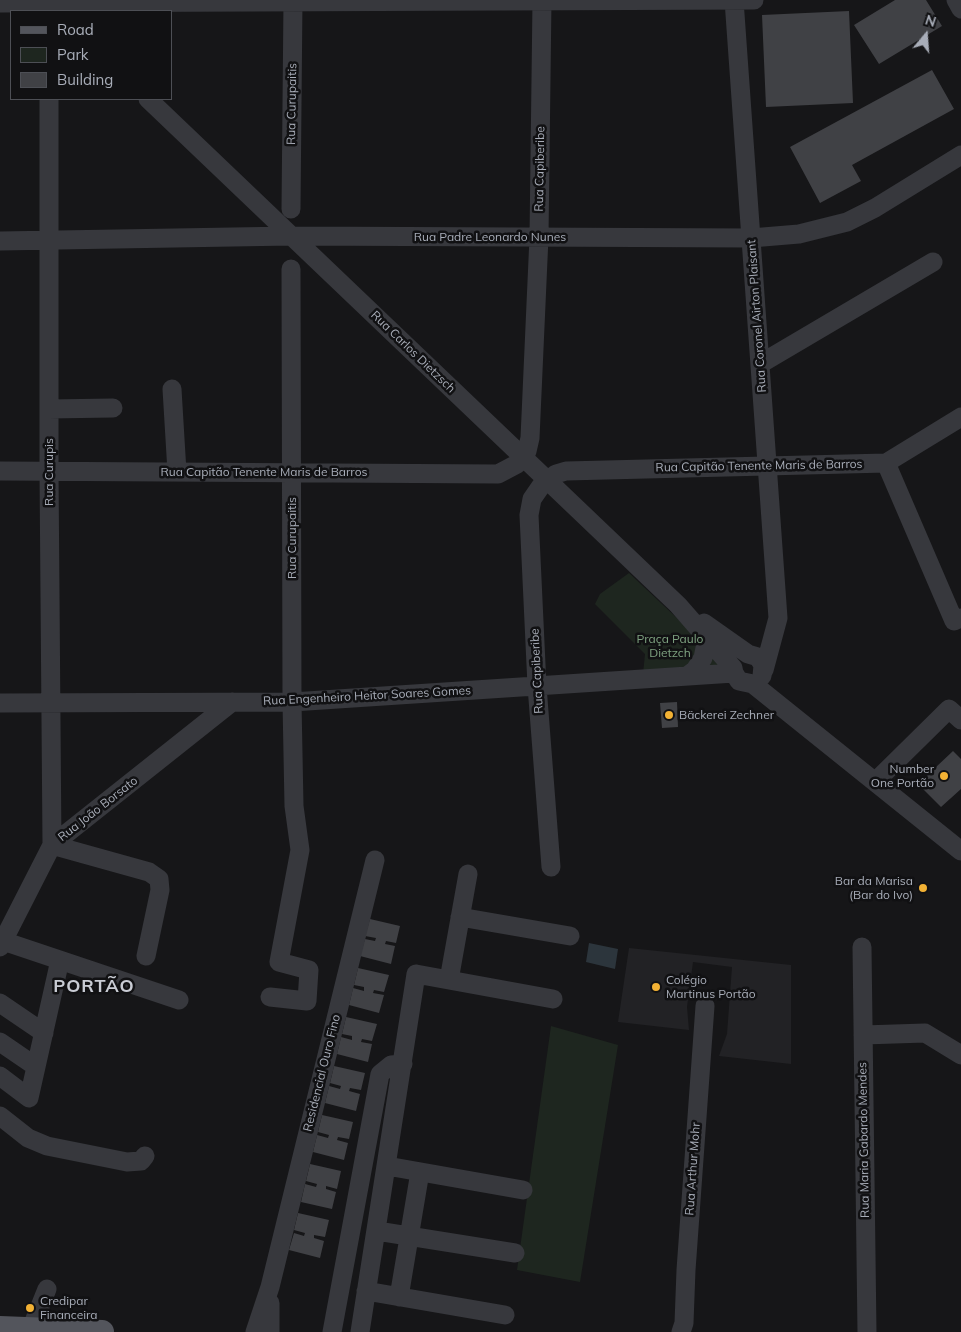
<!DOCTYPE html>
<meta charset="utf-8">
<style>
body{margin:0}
#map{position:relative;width:961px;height:1332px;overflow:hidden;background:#161618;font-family:Mulish,sans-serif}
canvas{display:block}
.legend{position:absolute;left:10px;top:10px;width:162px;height:90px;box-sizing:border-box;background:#111113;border:1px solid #4d4f55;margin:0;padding:6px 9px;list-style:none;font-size:15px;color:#a8adb8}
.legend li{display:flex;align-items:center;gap:10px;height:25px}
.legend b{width:25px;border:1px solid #4d4f55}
.north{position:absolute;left:901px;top:10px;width:50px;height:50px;-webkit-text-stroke:4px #111113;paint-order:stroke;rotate:18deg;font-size:14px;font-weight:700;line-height:20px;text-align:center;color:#a8adb8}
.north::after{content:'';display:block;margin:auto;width:18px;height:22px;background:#a8adb8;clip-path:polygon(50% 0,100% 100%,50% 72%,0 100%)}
</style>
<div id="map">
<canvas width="961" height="1332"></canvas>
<ul class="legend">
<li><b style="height:6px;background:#53555c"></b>Road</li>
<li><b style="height:14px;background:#1e261f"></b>Park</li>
<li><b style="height:14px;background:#404145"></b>Building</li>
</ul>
<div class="north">N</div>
</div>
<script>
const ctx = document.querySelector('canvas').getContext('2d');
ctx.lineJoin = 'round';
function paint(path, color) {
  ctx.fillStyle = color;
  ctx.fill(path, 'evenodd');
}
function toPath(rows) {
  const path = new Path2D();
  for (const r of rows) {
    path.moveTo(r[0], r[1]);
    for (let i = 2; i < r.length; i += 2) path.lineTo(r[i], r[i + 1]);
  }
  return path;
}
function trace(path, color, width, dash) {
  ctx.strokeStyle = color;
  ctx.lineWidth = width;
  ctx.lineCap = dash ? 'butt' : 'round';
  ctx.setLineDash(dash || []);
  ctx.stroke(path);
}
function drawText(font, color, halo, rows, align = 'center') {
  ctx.font = font + ' Mulish,sans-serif';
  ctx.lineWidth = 5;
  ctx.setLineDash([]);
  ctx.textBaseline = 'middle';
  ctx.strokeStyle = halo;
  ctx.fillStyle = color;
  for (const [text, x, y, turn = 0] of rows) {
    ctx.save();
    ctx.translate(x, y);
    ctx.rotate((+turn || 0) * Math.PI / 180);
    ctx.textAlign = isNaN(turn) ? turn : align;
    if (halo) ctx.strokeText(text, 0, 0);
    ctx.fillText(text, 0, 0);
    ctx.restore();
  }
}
paint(toPath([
 [629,948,791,965,791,1064,719,1056,727,1034,732,967,693,962,687,1007,689,1030,618,1022]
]), '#222225');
paint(toPath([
 [629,573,730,668,643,674,645,654,595,604,600,594],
 [551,1026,618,1045,580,1282,517,1270]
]), '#1e261f');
paint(toPath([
 [589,943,618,949,615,969,586,962]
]), '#2c353c');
paint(toPath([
 [895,0,926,0,942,26,879,64,854,25],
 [849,11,853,103,766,107,762,15],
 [932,70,954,109,852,165,861,181,820,203,790,147],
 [677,702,678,727,662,728,660,703],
 [953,751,961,759,961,789,941,807,918,784],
 [370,919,400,926,396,943,386,941,385,944,395,946,391,964,360,956,365,939,375,941,376,938,365,936],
 [358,968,389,975,384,992,374,990,373,993,384,995,379,1013,349,1005,353,988,364,991,364,987,354,985],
 [346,1017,377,1024,372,1041,362,1039,361,1042,372,1044,368,1062,337,1054,341,1037,352,1040,352,1036,342,1034],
 [334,1066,365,1073,361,1090,350,1088,349,1091,360,1094,356,1111,325,1103,329,1086,340,1089,341,1086,330,1083],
 [322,1115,353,1122,349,1139,338,1137,337,1140,348,1143,344,1160,313,1152,317,1135,328,1138,329,1135,318,1132],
 [310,1164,341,1171,337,1189,326,1186,326,1189,336,1192,332,1209,301,1202,305,1184,316,1187,317,1184,306,1181],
 [298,1213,329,1220,325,1237,314,1235,314,1238,324,1241,320,1258,289,1250,294,1233,304,1236,305,1233,294,1230]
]), '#404145');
trace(toPath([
 [734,0,778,618,764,670],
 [956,0,961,9],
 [0,3,754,0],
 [49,99,49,471,52,845,149,872,159,879,160,890,146,956],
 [148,99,678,605,733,668,734,673,739,681,753,684,961,851],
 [291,209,293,0],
 [0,241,291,236,751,238,799,234,847,222,875,208,961,155],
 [760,364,933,262],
 [172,389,177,472],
 [49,409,113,408],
 [886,463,954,621,961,618],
 [0,471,498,474,517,464,527,451,530,438,539,237,542,0],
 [704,623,748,654,758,657,763,665,762,676],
 [687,676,695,670,703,658,707,638],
 [0,703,292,702,734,673],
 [875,782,949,709,961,720],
 [551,867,537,686,529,515,532,499,541,486,556,474,566,471,886,463,961,417],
 [460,917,570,936],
 [3,941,179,1000],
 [0,947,52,845,232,702],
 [862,947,867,1332],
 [449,980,468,874],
 [270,997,307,1001,309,970,279,962,300,850,294,806,292,702,291,269],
 [0,1003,44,1033],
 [863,1035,925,1033,961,1055],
 [0,1042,35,1066],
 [0,1076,29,1098,60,960],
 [0,1116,28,1138,47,1146,127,1162,141,1161,145,1156],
 [387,1166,523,1190],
 [377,1231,515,1253],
 [366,1291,505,1315],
 [399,1297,420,1172],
 [31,1329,47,1289],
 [255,1332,270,1287,375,860],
 [270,1332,270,1303],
 [332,1332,380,1074,391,1065,403,1064],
 [360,1332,416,974,553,999],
 [681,1332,684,1323,686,1270,705,1006]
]), '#37383d', 19);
trace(toPath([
 [0,1328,102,1332]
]), '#53555c', 24);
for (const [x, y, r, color] of [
 [669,715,5,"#f2b134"],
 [944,776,5,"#f2b134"],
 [923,888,5,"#f2b134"],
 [656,987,5,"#f2b134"],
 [30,1308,5,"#f2b134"]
]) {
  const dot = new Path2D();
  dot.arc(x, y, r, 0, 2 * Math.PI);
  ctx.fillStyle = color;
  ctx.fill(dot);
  trace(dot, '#111113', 2);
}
drawText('12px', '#a8adb8', '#111113', [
 ["Rua Curupaitis",292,104,-89],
 ["Rua Capiberibe",540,169,-89],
 ["Rua Padre Leonardo Nunes",490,237],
 ["Rua Coronel Airton Plaisant",757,316,-94],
 ["Rua Carlos Dietzsch",413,352,44],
 ["Rua Capitão Tenente Maris de Barros",759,466,-1],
 ["Rua Curupis",49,472,-90],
 ["Rua Capitão Tenente Maris de Barros",264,472],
 ["Rua Curupaitis",292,538,-90],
 ["Rua Capiberibe",537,671,-93],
 ["Rua Engenheiro Heitor Soares Gomes",367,696,-3],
 ["Rua João Borsato",98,809,-38],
 ["Residencial Ouro Fino",322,1073,-76],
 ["Rua Maria Gabardo Mendes",864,1140,-91],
 ["Rua Arthur Mohr",693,1169,-86]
]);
drawText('12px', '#7fa381', '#111113', [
 ["Praça Paulo",670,639],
 ["Dietzch",670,653]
]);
drawText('12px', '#a8adb8', '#111113', [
 ["Bäckerei Zechner",679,715],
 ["Number",934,769,"right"],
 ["One Portão",934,783,"right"],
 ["Bar da Marisa",913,881,"right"],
 ["(Bar do Ivo)",913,895,"right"],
 ["Colégio",666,980],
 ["Martinus Portão",666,994],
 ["Credipar",40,1301],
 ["Financeira",40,1315]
], 'left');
ctx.letterSpacing = '1px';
drawText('bold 18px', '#c9ccd4', '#111113', [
 ["PORTÃO",94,987]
]);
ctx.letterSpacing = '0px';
</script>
